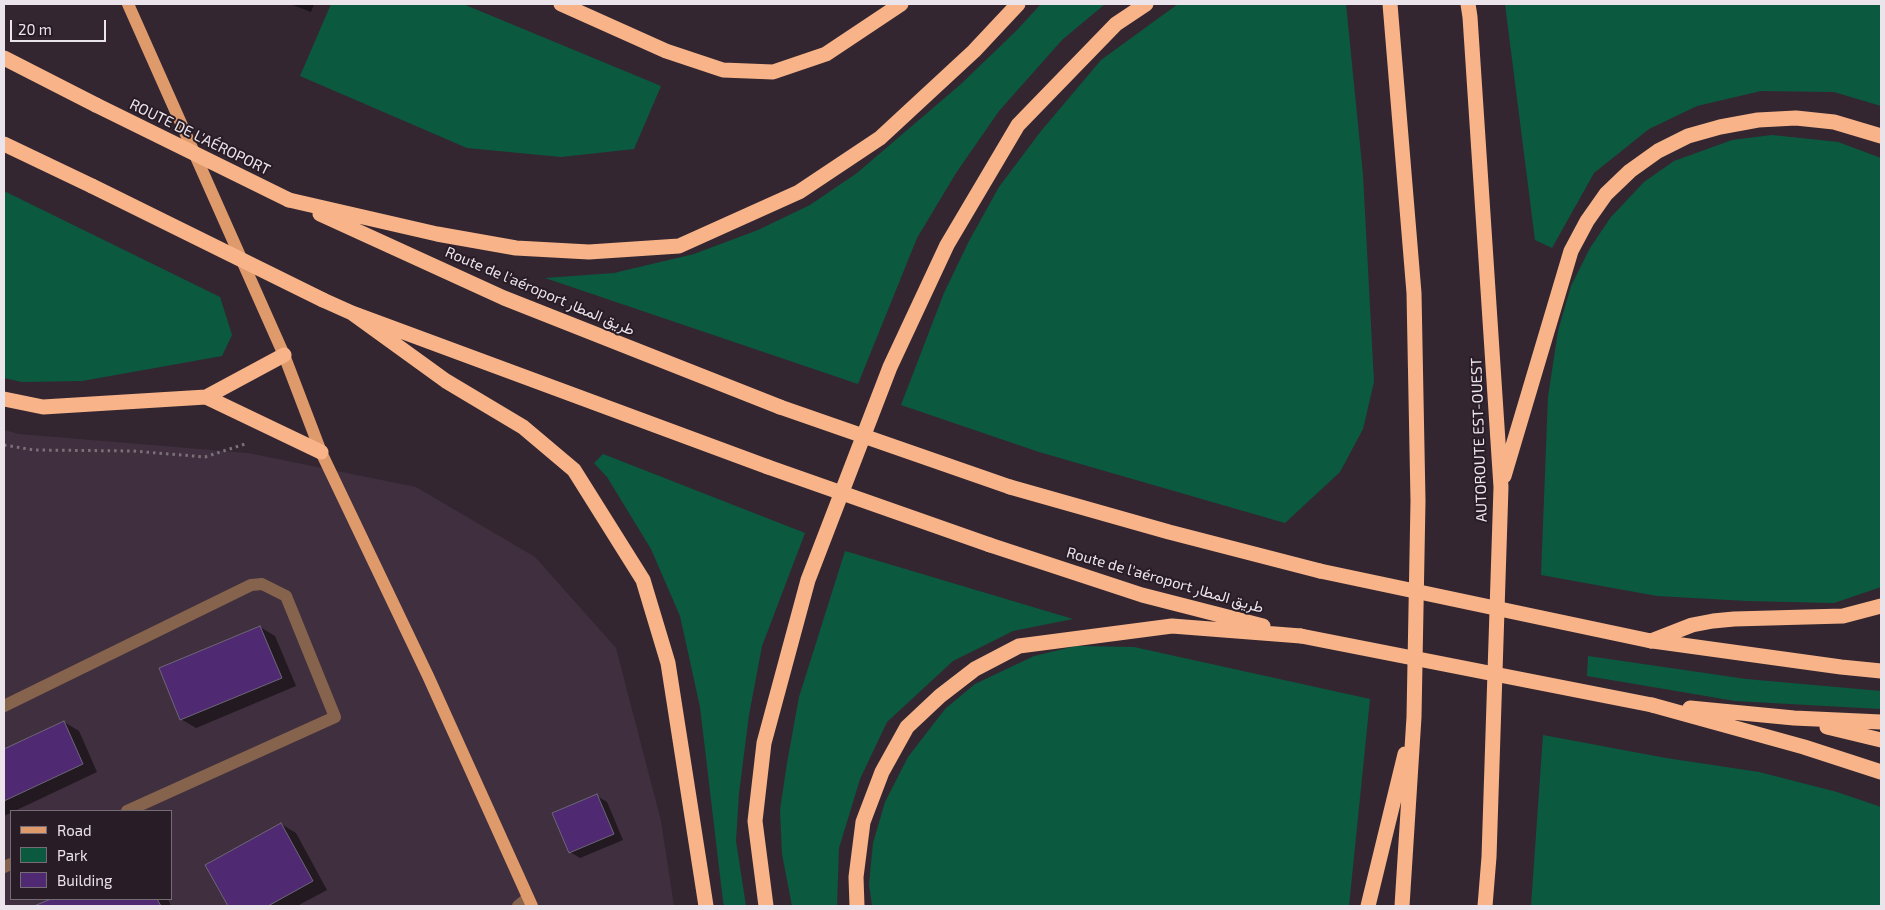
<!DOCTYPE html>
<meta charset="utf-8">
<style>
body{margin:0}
#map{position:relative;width:1885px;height:910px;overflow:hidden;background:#332631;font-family:"Exo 2",sans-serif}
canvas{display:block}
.frame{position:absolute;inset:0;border:5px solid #ece4eb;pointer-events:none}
.legend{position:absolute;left:10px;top:810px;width:162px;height:90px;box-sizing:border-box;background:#281c27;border:1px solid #766c75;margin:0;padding:6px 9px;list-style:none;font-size:15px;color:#ece4eb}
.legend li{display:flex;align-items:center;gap:10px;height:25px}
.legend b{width:25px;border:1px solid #766c75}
.scale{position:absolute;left:10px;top:20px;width:96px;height:22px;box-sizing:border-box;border:2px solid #ece4eb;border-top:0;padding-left:6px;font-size:15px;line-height:18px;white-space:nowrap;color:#ece4eb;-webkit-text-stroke:4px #281c27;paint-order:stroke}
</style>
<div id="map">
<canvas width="1885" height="910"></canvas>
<div class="frame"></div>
<ul class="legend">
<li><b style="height:6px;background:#df9a6b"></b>Road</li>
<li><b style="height:14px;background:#0b5a3f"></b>Park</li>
<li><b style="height:14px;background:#4f2a73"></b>Building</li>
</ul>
<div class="scale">20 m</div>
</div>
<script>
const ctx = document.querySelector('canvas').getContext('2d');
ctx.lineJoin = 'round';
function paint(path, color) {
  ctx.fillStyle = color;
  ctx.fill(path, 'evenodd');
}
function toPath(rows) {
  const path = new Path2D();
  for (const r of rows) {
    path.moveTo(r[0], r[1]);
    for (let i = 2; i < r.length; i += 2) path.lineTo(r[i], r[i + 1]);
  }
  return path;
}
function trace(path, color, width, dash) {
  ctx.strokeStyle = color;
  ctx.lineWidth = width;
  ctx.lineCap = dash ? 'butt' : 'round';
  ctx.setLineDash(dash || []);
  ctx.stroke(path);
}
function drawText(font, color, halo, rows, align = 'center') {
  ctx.font = font + ' "Exo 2",Vazirmatn,sans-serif';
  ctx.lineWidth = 4;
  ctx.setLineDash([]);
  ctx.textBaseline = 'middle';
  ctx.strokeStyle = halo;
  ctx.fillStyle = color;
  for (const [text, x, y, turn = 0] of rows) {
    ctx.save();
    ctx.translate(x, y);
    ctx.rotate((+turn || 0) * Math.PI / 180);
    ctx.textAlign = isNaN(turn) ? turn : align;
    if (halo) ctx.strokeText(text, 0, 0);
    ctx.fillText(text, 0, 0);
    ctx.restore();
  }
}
paint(toPath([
 [4,430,19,434,248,453,416,487,535,557,616,648,661,821,674,906,4,906],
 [11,811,171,811,171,899,11,899]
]), '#402f3e');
paint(toPath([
 [331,4,463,4,661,86,634,149,561,157,467,148,300,76],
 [1041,4,1105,4,1062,40,999,111,956,173,917,238,858,384,545,278,614,273,694,254,758,230,810,205,857,173,961,84,1016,31],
 [1178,4,1346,4,1363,175,1374,382,1363,429,1340,472,1285,523,1039,452,901,405,944,293,969,241,999,187,1041,131,1101,60],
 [1505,4,1881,4,1881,106,1834,92,1761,91,1697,106,1649,129,1594,173,1552,248,1535,240],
 [1772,135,1838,142,1881,158,1881,587,1834,603,1747,601,1657,596,1541,575,1548,397,1558,331,1571,286,1590,248,1611,217,1644,182,1674,161,1732,140],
 [4,191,220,297,232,335,222,356,82,381,22,382,4,378],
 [603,454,805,533,762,646,749,715,739,793,736,841,746,906,724,906,723,901,700,707,680,616,651,549,607,477,594,463],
 [845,551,1073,619,1013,631,953,661,887,722,860,779,839,848,837,906,792,906,782,854,780,810,787,763,799,697],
 [1076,646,1134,647,1370,699,1349,906,872,906,869,884,873,843,885,802,908,757,945,709,975,684,1034,656],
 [1588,656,1746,679,1881,691,1881,709,1735,701,1623,682,1587,676],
 [1543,735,1666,758,1759,772,1837,792,1881,807,1881,906,1531,906]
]), '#0b5a3f');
paint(toPath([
 [290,4,314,4,311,12],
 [260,627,275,636,296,686,196,728,181,719],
 [64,722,79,731,97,772,4,816,4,750],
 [597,796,607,802,623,840,580,858,570,852],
 [281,824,296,833,327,890,297,906,229,906,207,865],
 [54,899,168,899,171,906,37,906]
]), '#0007');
const building = toPath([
 [260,626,282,678,180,720,159,668,260,626],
 [64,721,83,764,4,801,4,749,64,721],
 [597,794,614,834,569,853,552,813,597,794],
 [281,823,313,881,268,906,228,906,205,865,281,823],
 [51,899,157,899,161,906,34,906,51,899]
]);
paint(building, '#4f2a73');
trace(building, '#6d6676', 1);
trace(toPath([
 [4,445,34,450,133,451,205,457,245,444]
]), '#7b7079', 3, [2.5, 4]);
trace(toPath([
 [4,706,251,585,262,584,286,596,335,717,127,811],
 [4,867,11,864],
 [518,906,528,898]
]), '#85634d', 12);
trace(toPath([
 [128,4,284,355,321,452,428,676,532,906]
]), '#df9a6b', 12);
trace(toPath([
 [561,4,666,51,723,70,773,72,826,54,901,4],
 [1390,4,1414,293,1418,501,1414,717,1402,906],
 [1468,4,1470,17,1501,487,1489,857,1485,906],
 [4,58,96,105],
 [4,144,92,186],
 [289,200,437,234,516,248,589,252,679,246,799,192,880,138,974,51,1018,4],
 [320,214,504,298,780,407],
 [323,300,352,313,768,467],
 [352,313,446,381,523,427,574,470,643,580,668,663,706,906],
 [206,397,284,355],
 [4,399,43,407,206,397,321,452],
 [1504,476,1571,251,1587,221,1606,194,1630,171,1658,151,1688,136,1720,127,1758,120,1796,118,1834,122,1881,136],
 [1010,487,1169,532,1320,571],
 [990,545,1142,595,1263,626],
 [1651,641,1692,625,1713,621,1734,619,1843,616,1881,606],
 [1653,641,1841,667,1881,671],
 [1652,705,1804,747,1881,772],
 [1690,708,1794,718,1881,722],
 [1827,727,1881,740],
 [766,906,755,821,764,743,808,580,890,367,947,245,1018,125,1116,24,1146,4],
 [857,906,856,877,863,822,882,772,907,727,940,696,975,669,1019,646,1172,626,1301,636],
 [1368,906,1405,754]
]), '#f8b488', 15);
trace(toPath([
 [96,105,289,200],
 [92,186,323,300],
 [780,407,1010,487],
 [768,467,990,545],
 [1320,571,1651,641],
 [1301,636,1652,705]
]), '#f8b488', 15);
drawText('15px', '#ece4eb', '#281c27', [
 ["ROUTE DE L'AÉROPORT",200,137,26],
 ["Route de l'aéroport طريق المطار",540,291,23],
 ["AUTOROUTE EST-OUEST",1479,440,-92],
 ["Route de l'aéroport طريق المطار",1165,580,16]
]);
</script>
